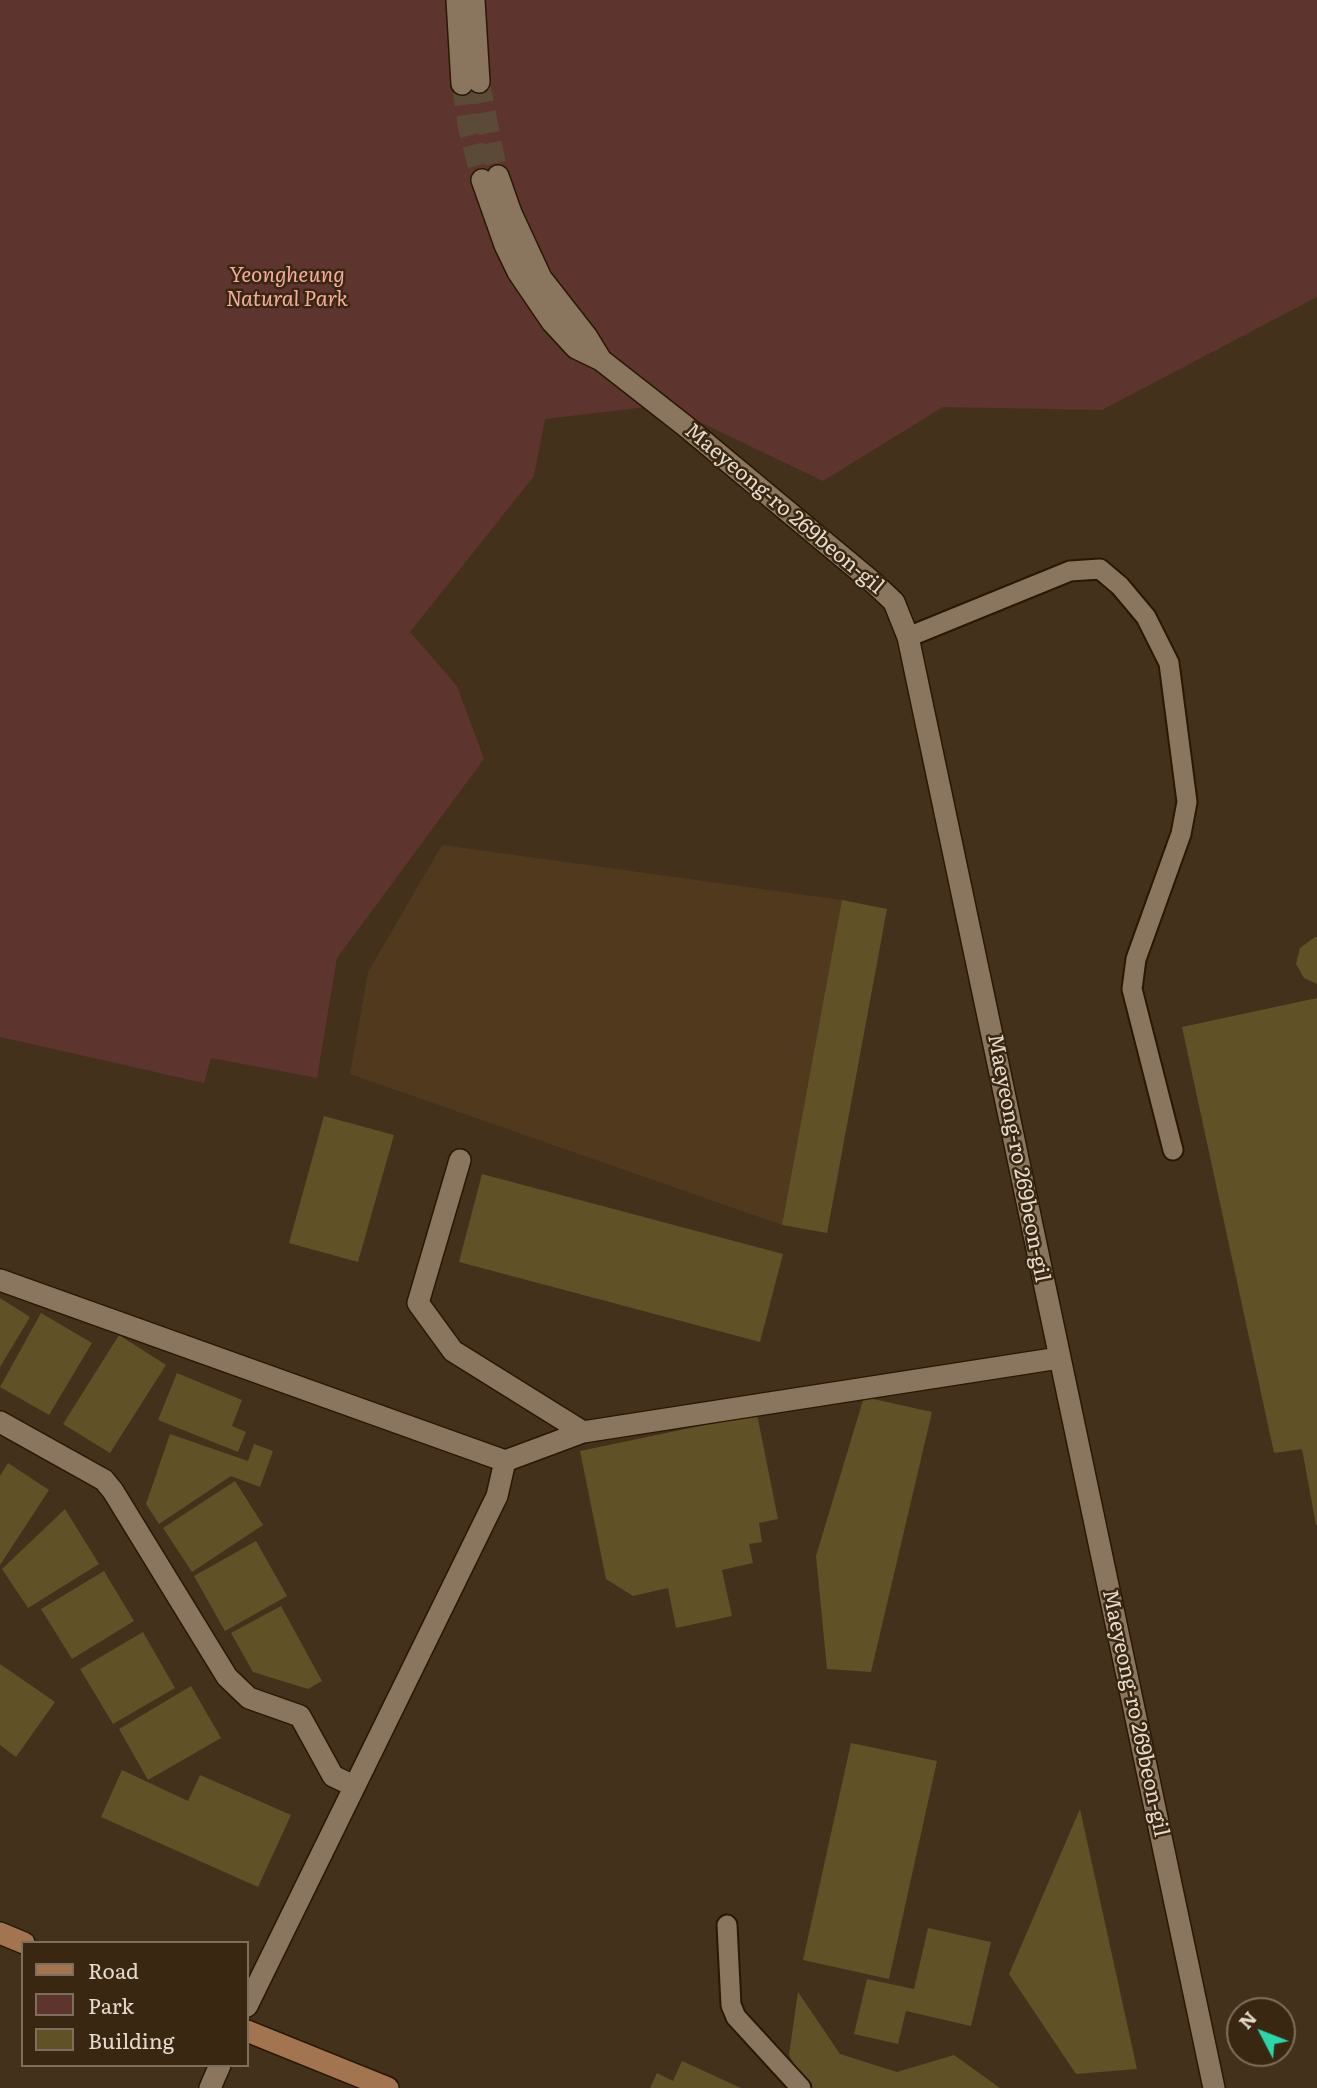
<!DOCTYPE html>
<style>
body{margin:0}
#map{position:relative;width:1317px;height:2088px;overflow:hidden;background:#43311c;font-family:Literata,serif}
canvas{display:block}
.legend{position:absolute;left:21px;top:1941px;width:228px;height:126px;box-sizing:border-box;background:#392712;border:2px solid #7e6f5d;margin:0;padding:9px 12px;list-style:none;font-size:21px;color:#e6dacd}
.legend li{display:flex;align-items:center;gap:14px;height:35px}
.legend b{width:35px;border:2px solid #7e6f5d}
.north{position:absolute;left:1226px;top:1997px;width:70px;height:70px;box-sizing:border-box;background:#392712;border:2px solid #7e6f5d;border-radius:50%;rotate:312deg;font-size:19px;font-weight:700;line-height:28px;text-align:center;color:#e6dacd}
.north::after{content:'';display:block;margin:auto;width:24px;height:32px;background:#2dd5ab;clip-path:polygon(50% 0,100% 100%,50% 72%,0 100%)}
</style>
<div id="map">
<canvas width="1317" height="2088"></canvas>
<ul class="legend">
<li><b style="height:9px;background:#a37450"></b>Road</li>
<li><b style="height:19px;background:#5e342e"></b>Park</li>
<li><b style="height:19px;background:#615126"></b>Building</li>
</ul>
<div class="north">N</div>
</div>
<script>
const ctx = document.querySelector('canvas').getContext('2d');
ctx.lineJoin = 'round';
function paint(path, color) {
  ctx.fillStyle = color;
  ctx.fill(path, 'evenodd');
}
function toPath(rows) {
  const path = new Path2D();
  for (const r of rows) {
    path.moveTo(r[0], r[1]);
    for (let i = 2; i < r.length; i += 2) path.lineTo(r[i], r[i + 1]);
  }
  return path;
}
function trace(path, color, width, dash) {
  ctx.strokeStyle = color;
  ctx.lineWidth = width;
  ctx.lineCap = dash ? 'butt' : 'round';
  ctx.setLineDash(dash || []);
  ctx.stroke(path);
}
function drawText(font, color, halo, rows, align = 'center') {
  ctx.font = font + ' Literata,serif';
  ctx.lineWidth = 5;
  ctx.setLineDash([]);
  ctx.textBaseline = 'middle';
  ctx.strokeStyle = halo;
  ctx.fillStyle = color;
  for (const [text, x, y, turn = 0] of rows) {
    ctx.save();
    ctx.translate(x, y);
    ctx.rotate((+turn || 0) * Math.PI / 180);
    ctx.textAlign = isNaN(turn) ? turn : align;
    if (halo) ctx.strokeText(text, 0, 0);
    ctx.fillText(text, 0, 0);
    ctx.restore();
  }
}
paint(toPath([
 [442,845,842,900,782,1225,350,1074,368,972]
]), '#51391e');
paint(toPath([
 [0,0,1317,0,1317,297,1102,410,943,407,823,481,664,405,545,419,534,476,410,632,457,686,484,759,337,958,317,1078,211,1058,204,1083,0,1037]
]), '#5e342e');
paint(toPath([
 [842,900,887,909,827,1233,782,1225],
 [1315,937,1317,937,1317,984,1304,978,1296,964,1300,948],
 [1317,998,1317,1525,1316,1525,1302,1449,1274,1453,1182,1027],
 [324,1116,394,1135,358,1262,289,1243],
 [482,1174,783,1254,760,1342,459,1262],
 [0,1298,30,1317,0,1367],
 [41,1313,92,1343,49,1415,0,1387],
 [119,1335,166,1365,110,1453,63,1424],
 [177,1373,242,1400,232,1426,246,1432,238,1452,158,1420],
 [864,1397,932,1412,871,1672,827,1669,816,1556],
 [757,1414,778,1519,759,1523,762,1542,749,1544,753,1563,722,1570,732,1616,676,1628,668,1588,633,1596,606,1579,580,1451],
 [170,1434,248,1461,254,1444,273,1451,260,1487,231,1476,159,1524,146,1504],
 [8,1463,49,1490,0,1565,0,1476],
 [235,1481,263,1525,192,1572,163,1528],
 [65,1509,99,1564,28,1608,2,1569],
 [256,1541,287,1596,225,1631,194,1576],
 [104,1571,134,1621,72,1659,41,1609],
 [281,1606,322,1681,308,1689,253,1672,231,1633],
 [143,1632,175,1688,113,1724,80,1669],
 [0,1664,55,1702,16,1757,0,1745],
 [191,1686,221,1738,148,1780,119,1729],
 [851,1743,937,1761,889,1979,803,1960],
 [122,1770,188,1801,200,1775,291,1815,258,1887,101,1817],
 [1080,1809,1137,2069,1076,2074,1009,1974],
 [928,1928,991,1942,971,2026,906,2011,898,2044,854,2034,867,1979,914,1989],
 [798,1992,840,2054,897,2072,954,2055,1000,2088,807,2088,789,2055],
 [682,2061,741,2088,650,2088,657,2073,673,2081]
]), '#615126');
trace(toPath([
 [479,82,498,176],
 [462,84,469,130,482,180]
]), '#5b4a37', 21, [21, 10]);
const lane = toPath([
 [908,637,1070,571,1100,569,1120,586,1146,617,1169,663,1187,802,1181,834,1136,959,1132,989,1173,1150],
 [727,1925,731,2005,736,2017,801,2088]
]);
const street = toPath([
 [457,0,462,84],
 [474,0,479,82],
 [498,176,511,213,541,278,587,337,601,360],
 [482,180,505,245,518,272,552,322,576,348,601,360,684,425,875,584,894,602,908,637,1214,2088],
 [460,1160,418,1303,453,1351,583,1432,1059,1358],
 [0,1280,505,1461],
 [0,1422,104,1480,113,1491,227,1677,249,1698,300,1716,333,1776,354,1786],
 [247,2006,497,1496,505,1461,583,1432],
 [210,2088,220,2065]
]);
const secondary = toPath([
 [0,1933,24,1943],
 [247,2031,388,2088]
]);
trace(lane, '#291804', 23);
trace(street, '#291804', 24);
trace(secondary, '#291804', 24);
trace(lane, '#8a755e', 19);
trace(street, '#8a755e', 21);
trace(secondary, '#a37450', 21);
drawText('italic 21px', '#f7aa9e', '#392712', [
 ["Yeongheung",287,276],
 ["Natural Park",287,300]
]);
drawText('21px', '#e6dacd', '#392712', [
 ["Maeyeong-ro 269beon-gil",784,509,40],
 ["Maeyeong-ro 269beon-gil",1018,1158,79],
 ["Maeyeong-ro 269beon-gil",1135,1713,78]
]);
</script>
